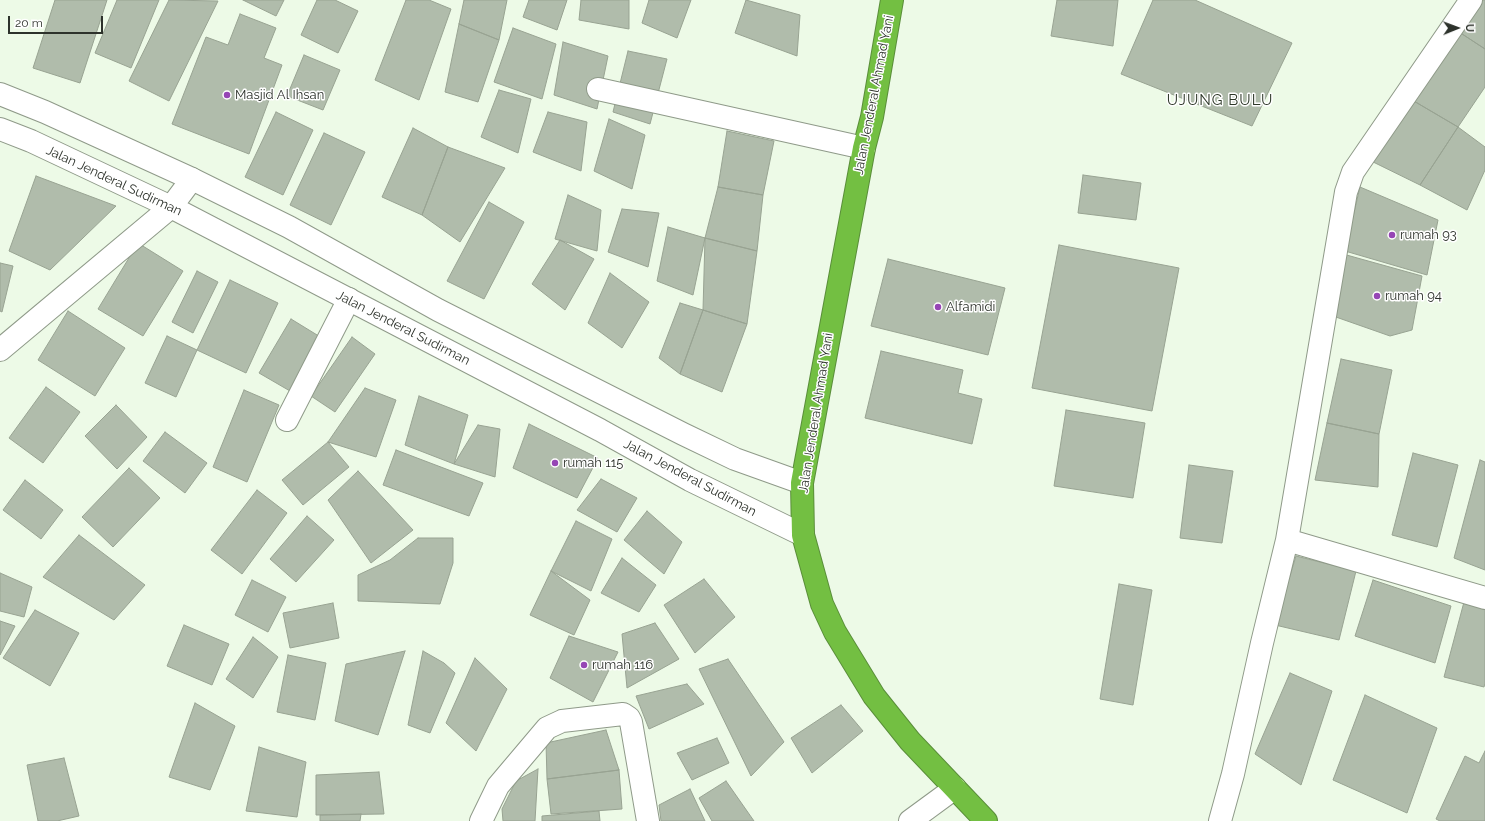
<!DOCTYPE html>
<style>
body{margin:0}
#map{position:relative;width:1485px;height:821px;overflow:hidden;background:#edfae7;font-family:Raleway,sans-serif}
canvas{display:block}
.north{position:absolute;left:1437px;top:8px;width:40px;height:40px;-webkit-text-stroke:3px #fff;paint-order:stroke;rotate:89deg;font-size:11px;font-weight:700;line-height:16px;text-align:center;color:#2d322b}
.north::after{content:'';display:block;margin:auto;width:14px;height:18px;background:#2d322b;clip-path:polygon(50% 0,100% 100%,50% 72%,0 100%)}
.scale{position:absolute;left:8px;top:16px;width:95px;height:18px;box-sizing:border-box;border:2px solid #2d322b;border-top:0;padding-left:5px;font-size:12px;line-height:14px;white-space:nowrap;color:#2d322b;-webkit-text-stroke:3px #fff;paint-order:stroke}
</style>
<div id="map">
<canvas width="1485" height="821"></canvas>
<div class="north">U</div>
<div class="scale">20 m</div>
</div>
<script>
const ctx = document.querySelector('canvas').getContext('2d');
ctx.lineJoin = 'round';
function paint(path, color) {
  ctx.fillStyle = color;
  ctx.fill(path, 'evenodd');
}
function toPath(rows) {
  const path = new Path2D();
  for (const r of rows) {
    path.moveTo(r[0], r[1]);
    for (let i = 2; i < r.length; i += 2) path.lineTo(r[i], r[i + 1]);
  }
  return path;
}
function trace(path, color, width, dash) {
  ctx.strokeStyle = color;
  ctx.lineWidth = width;
  ctx.lineCap = dash ? 'butt' : 'round';
  ctx.setLineDash(dash || []);
  ctx.stroke(path);
}
function drawText(font, color, halo, rows, align = 'center') {
  ctx.font = font + ' Raleway,sans-serif';
  ctx.lineWidth = 3;
  ctx.setLineDash([]);
  ctx.textBaseline = 'middle';
  ctx.strokeStyle = halo;
  ctx.fillStyle = color;
  for (const [text, x, y, turn = 0] of rows) {
    ctx.save();
    ctx.translate(x, y);
    ctx.rotate((+turn || 0) * Math.PI / 180);
    ctx.textAlign = isNaN(turn) ? turn : align;
    if (halo) ctx.strokeText(text, 0, 0);
    ctx.fillText(text, 0, 0);
    ctx.restore();
  }
}
const building = toPath([
 [55,0,107,0,80,83,33,68,55,0],
 [117,0,159,0,131,68,95,53,117,0],
 [169,0,218,1,169,101,129,81,169,0],
 [243,0,284,0,276,16,243,0],
 [317,0,335,0,358,11,338,53,301,35,317,0],
 [406,0,429,0,451,9,419,100,375,80,406,0],
 [464,0,507,0,499,40,459,24,464,0],
 [529,0,567,0,557,30,523,17,529,0],
 [581,0,629,0,629,29,579,20,581,0],
 [649,0,691,0,677,38,642,23,649,0],
 [746,0,800,15,797,56,735,33,746,0],
 [1057,0,1118,0,1113,46,1051,36,1057,0],
 [1153,0,1195,0,1292,43,1252,126,1121,74,1153,0],
 [1473,0,1485,0,1485,49,1453,28,1473,0],
 [240,14,276,28,264,58,282,65,249,154,172,124,206,37,228,45,240,14],
 [459,24,499,40,478,102,445,92,459,24],
 [513,28,556,44,542,99,494,82,513,28],
 [1453,28,1485,49,1485,87,1458,127,1407,97,1453,28],
 [563,42,608,56,597,109,554,95,563,42],
 [628,51,667,59,650,124,613,112,628,51],
 [304,55,340,70,323,110,287,96,304,55],
 [499,90,531,99,518,153,481,137,499,90],
 [1407,97,1458,127,1420,185,1365,158,1407,97],
 [276,112,313,130,283,195,245,177,276,112],
 [548,112,587,122,581,171,533,152,548,112],
 [609,119,645,135,632,189,594,171,609,119],
 [1458,127,1485,147,1485,170,1467,210,1420,185,1458,127],
 [413,128,448,147,422,215,382,197,413,128],
 [727,131,774,141,763,195,718,187,727,131],
 [324,133,365,152,331,225,290,205,324,133],
 [448,147,505,168,460,242,422,215,448,147],
 [1083,175,1141,183,1136,220,1078,213,1083,175],
 [36,176,116,206,50,270,9,251,36,176],
 [718,187,763,195,757,251,705,238,718,187],
 [1360,187,1438,220,1427,275,1345,251,1360,187],
 [568,195,601,210,597,251,555,239,568,195],
 [489,202,524,222,484,299,447,281,489,202],
 [622,209,659,213,648,267,608,252,622,209],
 [668,227,705,238,693,295,657,281,668,227],
 [705,238,757,251,747,324,703,310,705,238],
 [560,240,594,259,565,310,532,284,560,240],
 [138,243,183,271,143,336,98,309,138,243],
 [1059,245,1179,268,1152,411,1032,388,1059,245],
 [1343,254,1422,276,1412,330,1390,336,1333,316,1343,254],
 [888,259,1005,288,988,355,871,326,888,259],
 [0,263,13,266,2,312,0,311,0,263],
 [197,271,218,282,193,333,172,322,197,271],
 [610,273,649,302,622,348,588,323,610,273],
 [230,280,278,303,246,373,197,350,230,280],
 [680,303,703,310,680,374,659,358,680,303],
 [703,310,747,324,722,392,680,374,703,310],
 [68,311,125,348,95,396,38,360,68,311],
 [291,319,322,338,290,391,259,373,291,319],
 [167,336,197,350,176,397,145,383,167,336],
 [352,337,375,354,335,412,311,396,352,337],
 [881,351,963,370,958,393,982,399,972,444,865,418,881,351],
 [1341,359,1392,370,1379,434,1327,423,1341,359],
 [46,387,80,412,43,463,9,438,46,387],
 [365,388,396,400,376,457,328,442,365,388],
 [244,390,279,405,247,482,213,467,244,390],
 [419,396,468,415,454,464,405,445,419,396],
 [116,405,147,437,117,469,85,436,116,405],
 [1066,410,1145,423,1133,498,1054,486,1066,410],
 [1327,423,1379,434,1378,487,1315,480,1327,423],
 [529,424,598,458,577,498,513,468,529,424],
 [478,425,500,429,495,477,454,464,478,425],
 [165,432,207,463,185,493,143,461,165,432],
 [328,442,349,467,303,505,282,480,328,442],
 [396,450,483,483,469,516,383,485,396,450],
 [1413,453,1458,465,1437,547,1392,535,1413,453],
 [1480,460,1485,462,1485,570,1454,558,1480,460],
 [1189,465,1233,471,1222,543,1180,538,1189,465],
 [129,468,160,498,113,547,82,517,129,468],
 [358,471,413,530,371,563,328,500,358,471],
 [601,479,637,498,617,532,577,510,601,479],
 [25,480,63,510,41,539,3,510,25,480],
 [257,490,287,513,242,574,211,550,257,490],
 [647,511,682,542,664,574,624,540,647,511],
 [307,516,334,540,296,582,270,559,307,516],
 [576,521,612,539,591,591,551,571,576,521],
 [79,535,145,585,114,620,43,577,79,535],
 [418,538,453,538,453,563,440,604,358,601,358,575,390,560,418,538],
 [1296,556,1356,571,1339,640,1275,625,1296,556],
 [622,558,656,585,639,612,601,593,622,558],
 [551,571,590,600,574,635,530,615,551,571],
 [0,573,32,587,24,617,0,611,0,573],
 [704,579,735,617,695,653,664,605,704,579],
 [252,580,286,597,268,632,235,615,252,580],
 [1373,580,1451,606,1435,663,1355,636,1373,580],
 [1119,584,1152,590,1133,705,1100,699,1119,584],
 [1464,602,1485,607,1485,683,1484,687,1444,677,1464,602],
 [333,603,339,638,290,648,283,613,333,603],
 [35,610,79,633,50,686,3,658,35,610],
 [0,621,15,626,0,655,0,621],
 [655,623,679,659,627,688,622,634,655,623],
 [184,625,229,644,212,685,167,666,184,625],
 [569,636,618,652,593,702,550,678,569,636],
 [253,637,278,657,253,698,226,679,253,637],
 [405,651,378,735,335,721,346,664,405,651],
 [423,651,444,663,455,673,430,733,408,725,423,651],
 [288,655,326,663,315,720,277,712,288,655],
 [475,658,507,689,476,751,446,723,475,658],
 [728,659,784,742,751,776,699,669,728,659],
 [1290,673,1332,691,1301,785,1255,754,1290,673],
 [687,684,704,704,649,729,636,696,687,684],
 [1365,695,1437,728,1407,813,1333,780,1365,695],
 [195,703,235,726,210,790,169,777,195,703],
 [841,705,863,731,812,773,791,738,841,705],
 [606,730,619,770,547,779,546,743,606,730],
 [717,738,729,763,692,780,677,753,717,738],
 [259,747,306,762,297,817,246,811,259,747],
 [1485,751,1485,821,1440,821,1436,819,1465,756,1479,763,1485,751],
 [64,758,79,816,57,821,38,821,27,765,64,758],
 [538,769,535,821,503,821,502,809,516,781,538,769],
 [619,770,622,809,551,814,547,779,619,770],
 [379,772,384,814,316,815,316,775,379,772],
 [726,781,754,821,712,821,699,798,726,781],
 [690,789,705,821,661,821,659,805,690,789],
 [599,811,600,821,542,821,542,816,599,811],
 [361,814,360,821,320,821,320,815,361,814]
]);
paint(building, '#b0bcab');
trace(building, '#98a392', 1);
const street = toPath([
 [598,89,864,148],
 [0,350,171,207,192,179],
 [287,420,349,299],
 [1287,540,1485,598],
 [481,821,498,786,547,728,562,721,623,714,629,718,631,722,648,821],
 [1220,821,1233,774,1262,643,1287,540,1346,192,1353,172,1471,0]
]);
const secondary = toPath([
 [0,94,45,112,192,179,289,227,438,310,683,434,735,459,802,483],
 [0,129,31,141,171,207,600,430,690,480,803,535],
 [910,821,955,788]
]);
const highway = toPath([
 [892,0,872,117,864,148,802,483,803,535,822,604,835,632,874,696,910,741,986,821]
]);
trace(street, '#8f9a89', 24);
trace(secondary, '#8f9a89', 24);
trace(highway, '#5a8e3a', 24);
trace(street, '#fff', 22);
trace(secondary, '#fff', 22);
trace(highway, '#73bf42', 22);
for (const [x, y, r, color] of [
 [227,95,4,"#9645b5"],
 [1392,235,4,"#9645b5"],
 [1377,296,4,"#9645b5"],
 [938,307,4,"#9645b5"],
 [555,463,4,"#9645b5"],
 [584,665,4,"#9645b5"]
]) {
  const dot = new Path2D();
  dot.arc(x, y, r, 0, 2 * Math.PI);
  ctx.fillStyle = color;
  ctx.fill(dot);
  trace(dot, '#fff', 1.5);
}
drawText('13px', '#2d322b', '#fff', [
 ["Masjid Al Ihsan",235,95],
 ["rumah 93",1400,235],
 ["rumah 94",1385,296],
 ["Alfamidi",946,307],
 ["rumah 115",563,463],
 ["rumah 116",592,665]
], 'left');
drawText('13px', '#2d322b', '#fff', [
 ["Jalan Jenderal Ahmad Yani",874,95,-79],
 ["Jalan Jenderal Sudirman",114,181,25],
 ["Jalan Jenderal Sudirman",403,328,27],
 ["Jalan Jenderal Ahmad Yani",816,413,-81],
 ["Jalan Jenderal Sudirman",690,478,28]
]);
ctx.letterSpacing = '1px';
drawText('15px', '#2c3627', '#fff', [
 ["UJUNG BULU",1220,100]
]);
ctx.letterSpacing = '0px';
</script>
